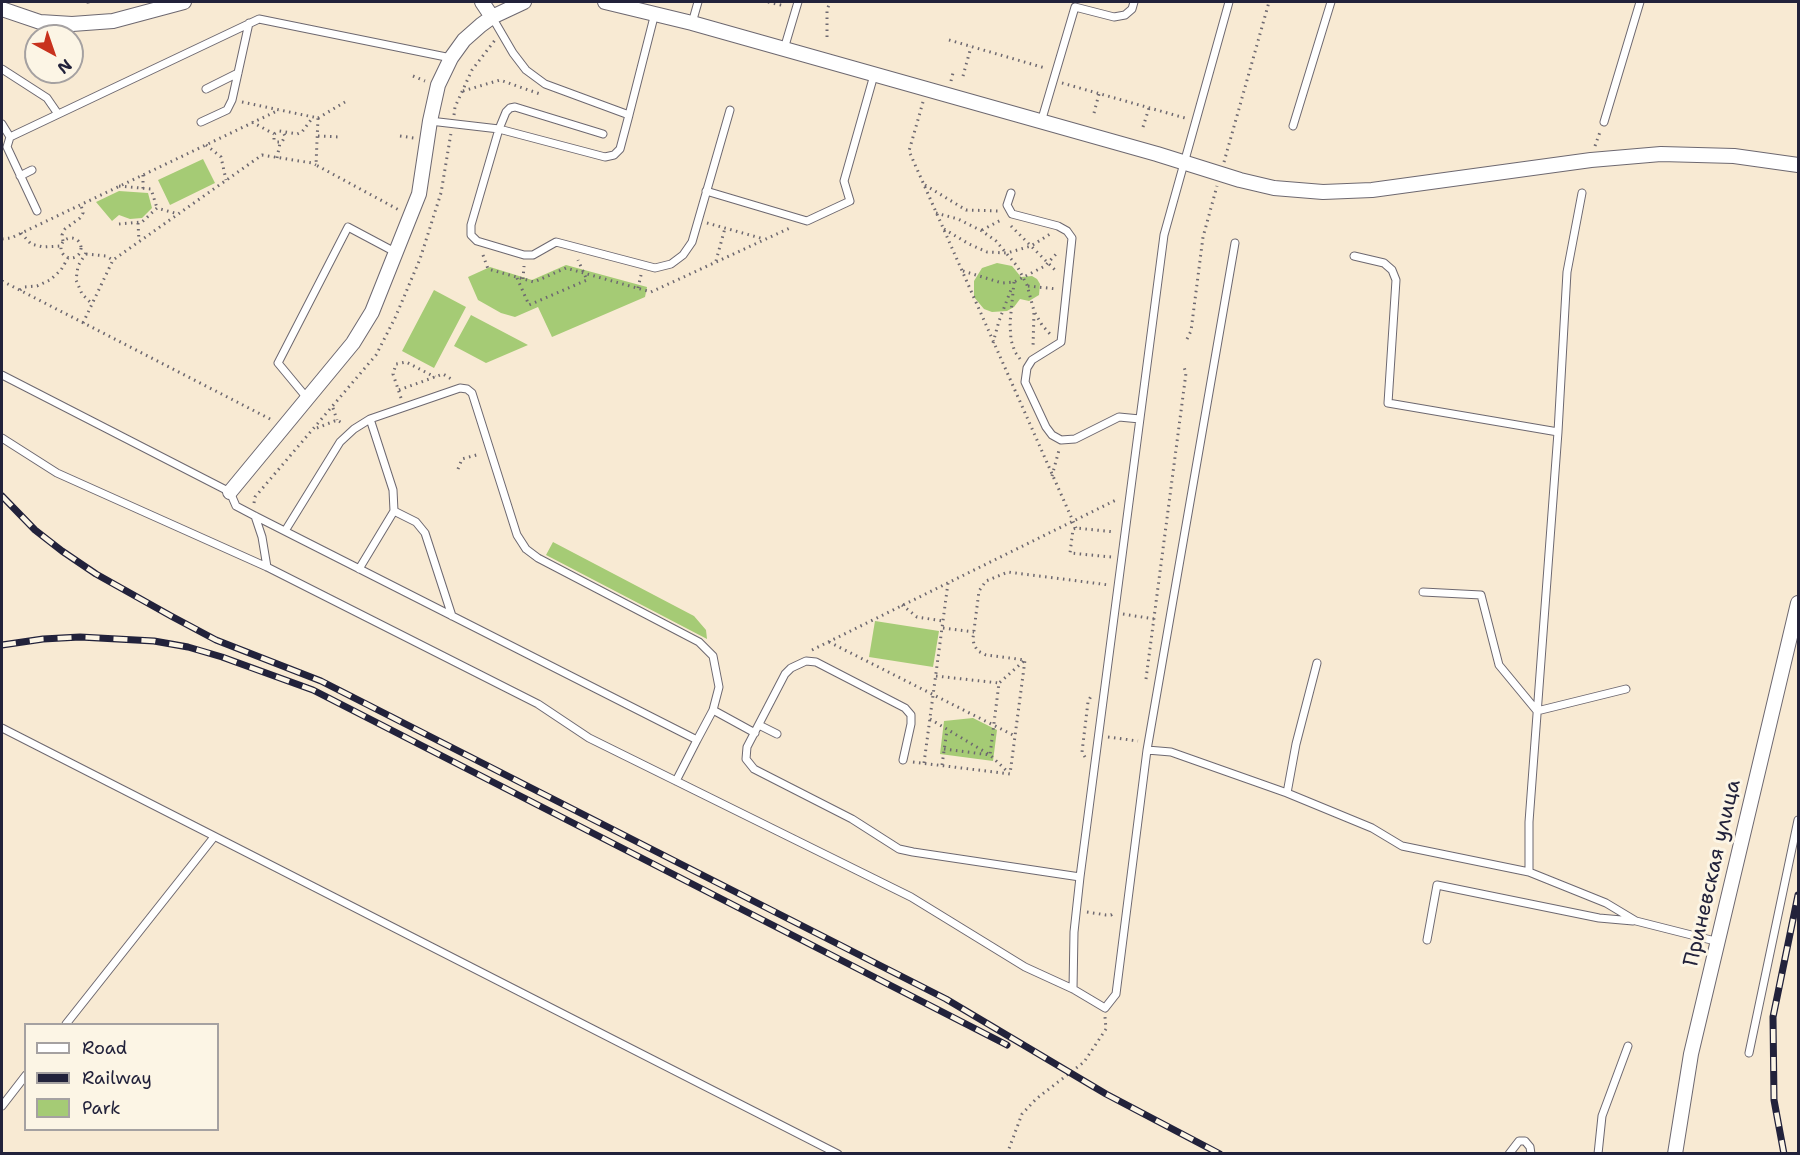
<!DOCTYPE html>
<meta charset="utf-8">
<style>
body{margin:0}
#map{position:relative;width:1800px;height:1155px;overflow:hidden;background:#f8ead3;font-family:"Shantell Sans",sans-serif}
canvas{display:block}
.frame{position:absolute;inset:0;border:3px solid #22223b;pointer-events:none}
.legend{position:absolute;left:24px;top:1023px;width:195px;height:108px;box-sizing:border-box;background:#fcf5e5;border:2px solid #a5a1a1;margin:0;padding:8px 10px;list-style:none;font-size:18px;color:#22223b}
.legend li{display:flex;align-items:center;gap:12px;height:30px}
.legend b{width:30px;border:2px solid #a5a1a1}
.north{position:absolute;left:24px;top:24px;width:60px;height:60px;box-sizing:border-box;background:#fcf5e5;border:2px solid #a5a1a1;border-radius:50%;rotate:140deg;font-size:16px;font-weight:700;line-height:24px;text-align:center;color:#22223b}
.north::after{content:'';display:block;margin:auto;width:21px;height:27px;background:#c8321e;clip-path:polygon(50% 0,100% 100%,50% 72%,0 100%)}
</style>
<div id="map">
<canvas width="1800" height="1155"></canvas>
<div class="frame"></div>
<ul class="legend">
<li><b style="height:8px;background:#fff"></b>Road</li>
<li><b style="height:8px;background:#22223b"></b>Railway</li>
<li><b style="height:16px;background:#a5cb75"></b>Park</li>
</ul>
<div class="north">N</div>
</div>
<script>
const ctx = document.querySelector('canvas').getContext('2d');
ctx.lineJoin = 'round';
function paint(path, color) {
  ctx.fillStyle = color;
  ctx.fill(path, 'evenodd');
}
function toPath(rows) {
  const path = new Path2D();
  for (const r of rows) {
    if (r.length === 3) {
      path.moveTo(r[0] + r[2], r[1]);
      path.arc(r[0], r[1], r[2], 0, 2 * Math.PI);
      continue;
    }
    path.moveTo(r[0], r[1]);
    for (let i = 2; i < r.length; i += 2) path.lineTo(r[i], r[i + 1]);
  }
  return path;
}
function trace(path, color, width, dash) {
  ctx.strokeStyle = color;
  ctx.lineWidth = width;
  ctx.lineCap = dash ? 'butt' : 'round';
  ctx.setLineDash(dash || []);
  ctx.stroke(path);
}
function drawText(font, color, halo, rows, align = 'center') {
  ctx.font = font + ' "Shantell Sans",sans-serif';
  ctx.lineWidth = 6;
  ctx.setLineDash([]);
  ctx.textBaseline = 'middle';
  ctx.strokeStyle = halo;
  ctx.fillStyle = color;
  for (const [text, x, y, turn = 0] of rows) {
    ctx.save();
    ctx.translate(x, y);
    ctx.rotate((+turn || 0) * Math.PI / 180);
    ctx.textAlign = isNaN(turn) ? turn : align;
    if (halo) ctx.strokeText(text, 0, 0);
    ctx.fillText(text, 0, 0);
    ctx.restore();
  }
}
paint(toPath([
 [203,159,215,183,170,205,158,180],
 [119,191,148,193,152,208,142,218,130,219,119,215,112,221,96,202],
 [997,263,1012,266,1021,277,1032,276,1037,279,1040,284,1039,295,1029,301,1020,299,1014,307,1007,311,992,312,984,309,974,297,974,281,982,268],
 [566,265,647,287,645,297,552,337,538,307,515,317,501,313,478,300,468,277,490,267,532,280],
 [434,290,466,307,434,368,402,351],
 [471,315,528,345,486,363,454,346],
 [553,542,694,616,706,630,707,639,546,555],
 [875,621,939,631,933,667,869,657],
 [973,718,997,730,993,761,940,754,944,721]
]), '#a5cb75');
const service = toPath([
 [492,17,513,53,526,70,545,84,629,115,655,13],
 [692,23,698,2],
 [784,49,798,2],
 [2,69,47,98,58,114],
 [206,89,238,73],
 [430,121,499,129,605,157,614,155,620,149,629,115],
 [201,122,227,110,232,100,249,23],
 [1041,122,1075,7,1114,17,1125,15,1132,9,1134,2],
 [1604,122,1640,2],
 [2,124,10,137],
 [1293,126,1331,2],
 [603,134,515,107,510,108,506,112,499,129,471,225,471,235,477,241,524,255,533,255,556,242,655,268,671,264,683,255,692,242,730,110],
 [20,176,32,170],
 [706,191,807,221,850,201,844,181,874,75],
 [1011,193,1007,205,1012,214,1058,226,1067,231,1072,238,1061,342,1032,360,1027,368,1025,382,1046,427,1052,435,1061,440,1075,439,1119,417,1140,419],
 [37,211,7,147,10,137,259,19,451,58],
 [1354,256,1384,263,1392,270,1396,280,1388,403,1558,432],
 [2,375,230,492,236,506,255,516,697,740,713,710,755,733],
 [307,398,278,363,348,227,395,252],
 [2,438,57,473,267,567,538,704,589,738,911,897,1025,967,1073,989,1105,1008,1116,994,1147,750,1235,243],
 [394,511,416,522,425,533,452,616],
 [255,516,262,537,267,567],
 [285,531,340,442,354,429,370,419,460,388,467,389,472,393,517,535,526,549,538,558,699,642,713,656,719,687,713,710],
 [359,569,394,511,393,490,370,419],
 [1423,592,1481,595,1499,665,1537,711,1626,689],
 [759,725,777,734],
 [2,728,838,1154],
 [1147,750,1171,752,1287,793,1372,828,1402,846,1529,872,1606,903,1636,921,1719,942],
 [903,760,911,724,911,715,905,708,816,662,806,661,791,668,785,674,747,747,746,759,754,769,852,819,899,849,913,852,1080,877],
 [676,781,697,740],
 [1287,793,1296,744,1317,663],
 [1529,872,1529,822,1558,432,1567,272,1582,193],
 [1427,940,1437,885,1599,918,1633,921],
 [1073,989,1074,932,1080,877,1164,235,1229,2],
 [66,1024,214,837],
 [1749,1053,1798,820],
 [2,1106,26,1075],
 [1509,1154,1519,1141,1525,1141,1530,1147,1531,1154],
 [1598,1154,1602,1116,1628,1046]
]);
const minor = toPath([
 [482,2,492,17],
 [605,2,692,23,1157,154,1240,180,1274,188,1323,192,1372,190,1591,160,1661,154,1734,156,1798,165],
 [2,9,40,22,72,24,113,21,184,2],
 [230,492,353,343,372,312,419,194,430,121,438,85,451,58,464,40,481,25,492,17,524,2],
 [1675,1154,1691,1054,1798,603]
]);
trace(service, '#6d6870', 9);
trace(minor, '#6d6870', 16);
trace(toPath([
 [88,2,89,8],
 [768,2,785,6],
 [827,37,827,10,830,2],
 [949,40,1045,68],
 [413,76,425,81],
 [963,76,971,47],
 [951,81,953,73],
 [1062,83,1185,118],
 [463,91,500,80,540,94],
 [242,102,318,118,316,165,399,210],
 [923,102,909,151,1076,528],
 [1094,113,1099,94],
 [454,115,455,107,472,70,495,40],
 [318,118,345,102],
 [252,122,274,134],
 [1143,127,1149,108],
 [284,134,285,136,282,142,277,142,274,140,274,134,279,131,297,134,302,132,313,117],
 [318,136,340,137],
 [400,136,414,138],
 [206,145,221,157,226,180],
 [1595,146,1600,132],
 [277,158,280,143],
 [1224,162,1269,2],
 [143,175,143,189],
 [925,185,966,210,999,211],
 [119,186,151,189,157,208],
 [936,213,958,219,982,231,996,241,1017,266,1027,285,1034,311,1033,348],
 [138,223,139,241],
 [707,223,764,239],
 [119,224,142,222,157,208,178,214],
 [1011,226,1057,272],
 [944,229,969,244,987,252,1007,253,1031,246,1050,234],
 [982,230,1003,219],
 [21,233,31,244,43,247,61,246],
 [71,248,10],
 [2,239,11,238,279,110],
 [63,241,62,235,65,229,80,218,83,213,81,205],
 [86,253,78,266,76,280,82,294,92,304],
 [86,254,106,256,113,260],
 [483,255,488,269,534,282,566,268,651,292,792,227],
 [716,261,725,228],
 [963,271,1002,283,1014,282,1045,266,1058,252],
 [517,278,529,305,587,280,578,260],
 [523,279,524,266],
 [2,281,272,420],
 [1014,282,1010,323,1011,340,1015,352,1020,359],
 [1028,286,1057,289],
 [638,288,641,275],
 [20,290,24,287,37,286,50,280,61,270,68,258],
 [1035,313,1042,325,1050,334],
 [83,323,113,260,262,155,312,163,316,165],
 [1187,339,1191,331,1203,237,1217,186],
 [993,343,999,321,1012,287],
 [399,390,443,374,453,380],
 [401,398,393,374,396,364,406,362,435,377],
 [333,408,337,420],
 [317,428,337,420,344,424],
 [458,469,462,459,480,454],
 [1052,476,1059,450],
 [254,503,255,497,376,355,395,318,420,259,441,193,451,133],
 [1111,557,1070,553,1073,529,1076,528,1115,532],
 [902,605,917,617,943,621],
 [1123,614,1154,619],
 [943,628,974,632],
 [829,642,1015,736],
 [812,650,1118,499],
 [936,676,999,683],
 [1146,679,1186,373,1183,364],
 [930,719,990,755,1009,773],
 [1108,737,1138,741],
 [944,749,990,755,999,683,1024,661],
 [1085,757,1082,752,1088,702,1091,696],
 [913,762,1010,774,1025,660,986,655,978,651,974,645,973,638,979,591,986,581,1008,572,1109,585],
 [924,763,948,583],
 [942,765,947,730],
 [1087,912,1106,915,1111,915,1115,912],
 [1007,1154,1022,1114,1036,1099,1084,1062,1106,1029,1105,1017]
]), '#6d6870', 3, [1.5, 4.5]);
trace(service, '#fff', 7);
trace(minor, '#fff', 14);
const rail = toPath([
 [2,496,35,530,62,551,96,574,171,616,216,640,321,681,946,999,1106,1094,1220,1154],
 [2,645,43,639,80,637,154,641,188,647,222,657,313,690,1007,1045],
 [1784,1154,1774,1100,1773,1017,1798,895]
]);
trace(rail, '#22223b', 7);
trace(rail, '#fcf5e5', 4.5, [14]);
drawText('21px', '#22223b', '#fcf5e5', [
 ["Приневская улица",1713,873,-77]
]);
</script>
